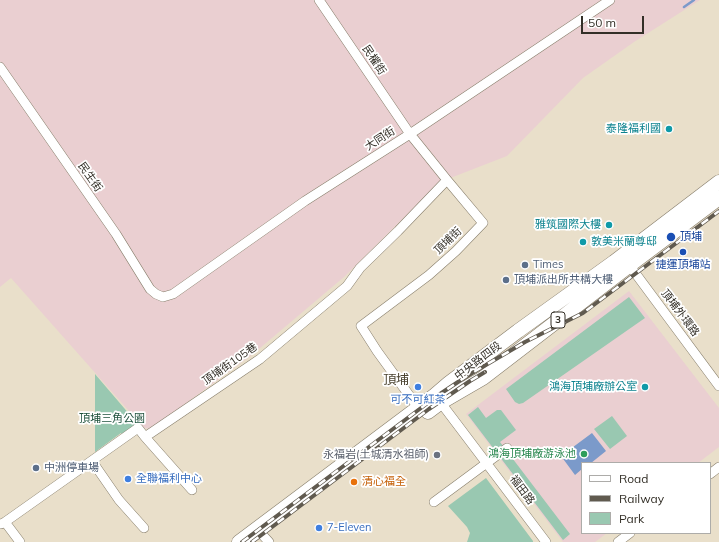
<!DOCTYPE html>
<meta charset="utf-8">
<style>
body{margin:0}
#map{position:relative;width:719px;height:542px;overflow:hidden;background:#e9dfca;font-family:Mulish,sans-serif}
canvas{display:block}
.legend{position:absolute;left:581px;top:462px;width:130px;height:72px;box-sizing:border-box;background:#fff;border:1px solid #adaca9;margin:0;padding:5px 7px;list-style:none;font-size:12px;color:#332f27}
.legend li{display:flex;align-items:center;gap:8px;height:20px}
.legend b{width:20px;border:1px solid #adaca9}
.scale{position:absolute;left:581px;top:16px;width:63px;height:18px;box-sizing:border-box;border:2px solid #332f27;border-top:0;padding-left:5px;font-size:12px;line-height:14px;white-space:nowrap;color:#332f27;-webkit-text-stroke:3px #fff;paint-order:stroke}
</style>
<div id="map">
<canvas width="719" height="542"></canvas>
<ul class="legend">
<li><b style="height:5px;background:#fff"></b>Road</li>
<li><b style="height:5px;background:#605a4f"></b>Railway</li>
<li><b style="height:11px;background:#99c8b1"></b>Park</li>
</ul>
<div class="scale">50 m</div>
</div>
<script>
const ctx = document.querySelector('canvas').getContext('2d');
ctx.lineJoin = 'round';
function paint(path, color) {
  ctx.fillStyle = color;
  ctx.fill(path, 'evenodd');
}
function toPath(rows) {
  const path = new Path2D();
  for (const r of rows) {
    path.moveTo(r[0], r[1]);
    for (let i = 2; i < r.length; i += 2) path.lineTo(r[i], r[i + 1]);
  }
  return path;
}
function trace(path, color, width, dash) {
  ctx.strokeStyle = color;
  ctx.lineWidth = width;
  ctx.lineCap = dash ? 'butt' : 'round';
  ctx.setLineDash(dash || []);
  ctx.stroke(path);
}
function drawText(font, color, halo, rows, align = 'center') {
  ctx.font = font + ' Mulish,"Noto Sans TC",sans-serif';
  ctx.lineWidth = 3.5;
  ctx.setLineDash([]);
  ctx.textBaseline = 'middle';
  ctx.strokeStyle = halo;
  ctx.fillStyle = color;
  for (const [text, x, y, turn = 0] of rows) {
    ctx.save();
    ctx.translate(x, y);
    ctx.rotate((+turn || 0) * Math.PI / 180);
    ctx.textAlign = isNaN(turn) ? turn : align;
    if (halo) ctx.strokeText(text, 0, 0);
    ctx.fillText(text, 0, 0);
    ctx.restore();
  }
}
paint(toPath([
 [0,0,700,0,634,42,583,78,507,156,440,182,344,277,253,354,151,429,144,428,11,278,0,287],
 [629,291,719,408,719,447,698,463,582,463,582,533,607,533,595,542,563,542,466,414]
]), '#eacfd1');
paint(toPath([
 [629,297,645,318,523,403,519,404,515,402,506,389],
 [95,374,136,422,135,423,137,425,123,436,121,433,95,452],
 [478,407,486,418,497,410,501,410,516,430,500,442,570,534,563,540,468,415],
 [612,416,627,436,610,449,594,429],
 [486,478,533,541,533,542,467,542,470,533,467,527,448,506]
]), '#99c8b1');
paint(toPath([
 [592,433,606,451,591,463,582,463,582,469,575,475,561,456]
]), '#7b9aca');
trace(toPath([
 [684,7,694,0]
]), '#7b9aca', 2.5);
const minor = toPath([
 [319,0,410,134,447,180,483,223,456,251,429,275,361,326,377,351,414,402,426,398],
 [0,67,116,234,150,289,156,294,163,297,173,294,305,201,410,134,610,0],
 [627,262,719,386],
 [438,399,546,542],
 [145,437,192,490],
 [92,461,119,500,144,528],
 [710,474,719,467],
 [434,502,507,448],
 [5,522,138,428,145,437,260,359,347,286,360,268,398,231,447,180],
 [1,524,5,522,20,542],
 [257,529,269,542],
 [618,542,630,533]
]);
const primary = toPath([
 [428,412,440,403,483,378,630,265,719,198],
 [239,542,435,395,449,383,518,331,614,262,719,182]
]);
trace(minor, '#877e6b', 10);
trace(primary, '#877e6b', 15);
trace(minor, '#fff', 9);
trace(primary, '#fff', 14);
const rail = toPath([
 [242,542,437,396,467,376,525,342,583,313,719,211],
 [252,542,429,409,470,381,485,372]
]);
trace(rail, '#605a4f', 4);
trace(rail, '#fff', 2.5, [8]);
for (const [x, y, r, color] of [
 [669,129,4,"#0f9aa8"],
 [609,225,4,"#0f9aa8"],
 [671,237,5,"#1a4fb4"],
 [583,242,4,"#0f9aa8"],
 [683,252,4,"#1a4fb4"],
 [525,265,4,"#5c6f8a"],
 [506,280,4,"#5c6f8a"],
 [418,387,4,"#3f7fe0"],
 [645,387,4,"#0f9aa8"],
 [584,454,4,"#2e9e5b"],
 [437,455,4,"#6b7280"],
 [36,468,4,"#5c6f8a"],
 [128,479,4,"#3f7fe0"],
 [354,482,4,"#e8710a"],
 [319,528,4,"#3f7fe0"]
]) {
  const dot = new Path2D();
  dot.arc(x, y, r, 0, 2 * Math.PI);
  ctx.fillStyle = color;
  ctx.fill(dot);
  trace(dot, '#fff', 1.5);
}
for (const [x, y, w] of [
 [558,320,14]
]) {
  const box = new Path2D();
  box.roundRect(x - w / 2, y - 8, w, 16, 3);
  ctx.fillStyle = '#fff';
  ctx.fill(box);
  trace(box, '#332f27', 1);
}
drawText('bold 10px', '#332f27', null, [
 ["3",558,320]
]);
drawText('11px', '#332f27', '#fff', [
 ["民權街",374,60,56],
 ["大同街",380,139,-33],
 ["民生街",90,177,55],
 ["頂埔街",448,241,-44],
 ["頂埔外環路",680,313,53],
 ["中央路四段",478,361,-37],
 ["頂埔街105巷",230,364,-35],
 ["福田路",522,490,53]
]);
drawText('11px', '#0d838f', '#fff', [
 ["泰隆福利國",661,129],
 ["雅筑國際大樓",601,225],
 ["敦美米蘭尊邸",591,242,"left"],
 ["鴻海頂埔廠辦公室",637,387]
], 'right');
drawText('11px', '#164399', '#fff', [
 ["頂埔",680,237],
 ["捷運頂埔站",683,265,"center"]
], 'left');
drawText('11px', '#4e5e75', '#fff', [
 ["Times",533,265],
 ["頂埔派出所共構大樓",514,280],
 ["中洲停車場",44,468]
], 'left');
drawText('11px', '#366cbe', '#fff', [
 ["可不可紅茶",418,400,"center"],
 ["全聯福利中心",136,479],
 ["7-Eleven",327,528]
], 'left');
drawText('11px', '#1e513c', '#fff', [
 ["頂埔三角公園",112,419]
]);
drawText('11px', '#27864d', '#fff', [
 ["鴻海頂埔廠游泳池",576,454]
], 'right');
drawText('11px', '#5b616d', '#fff', [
 ["永福岩(土城清水祖師)",429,455]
], 'right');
drawText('11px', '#c56008', '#fff', [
 ["清心福全",362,482]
], 'left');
drawText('13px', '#4b4331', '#fff', [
 ["頂埔",396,380]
]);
</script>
